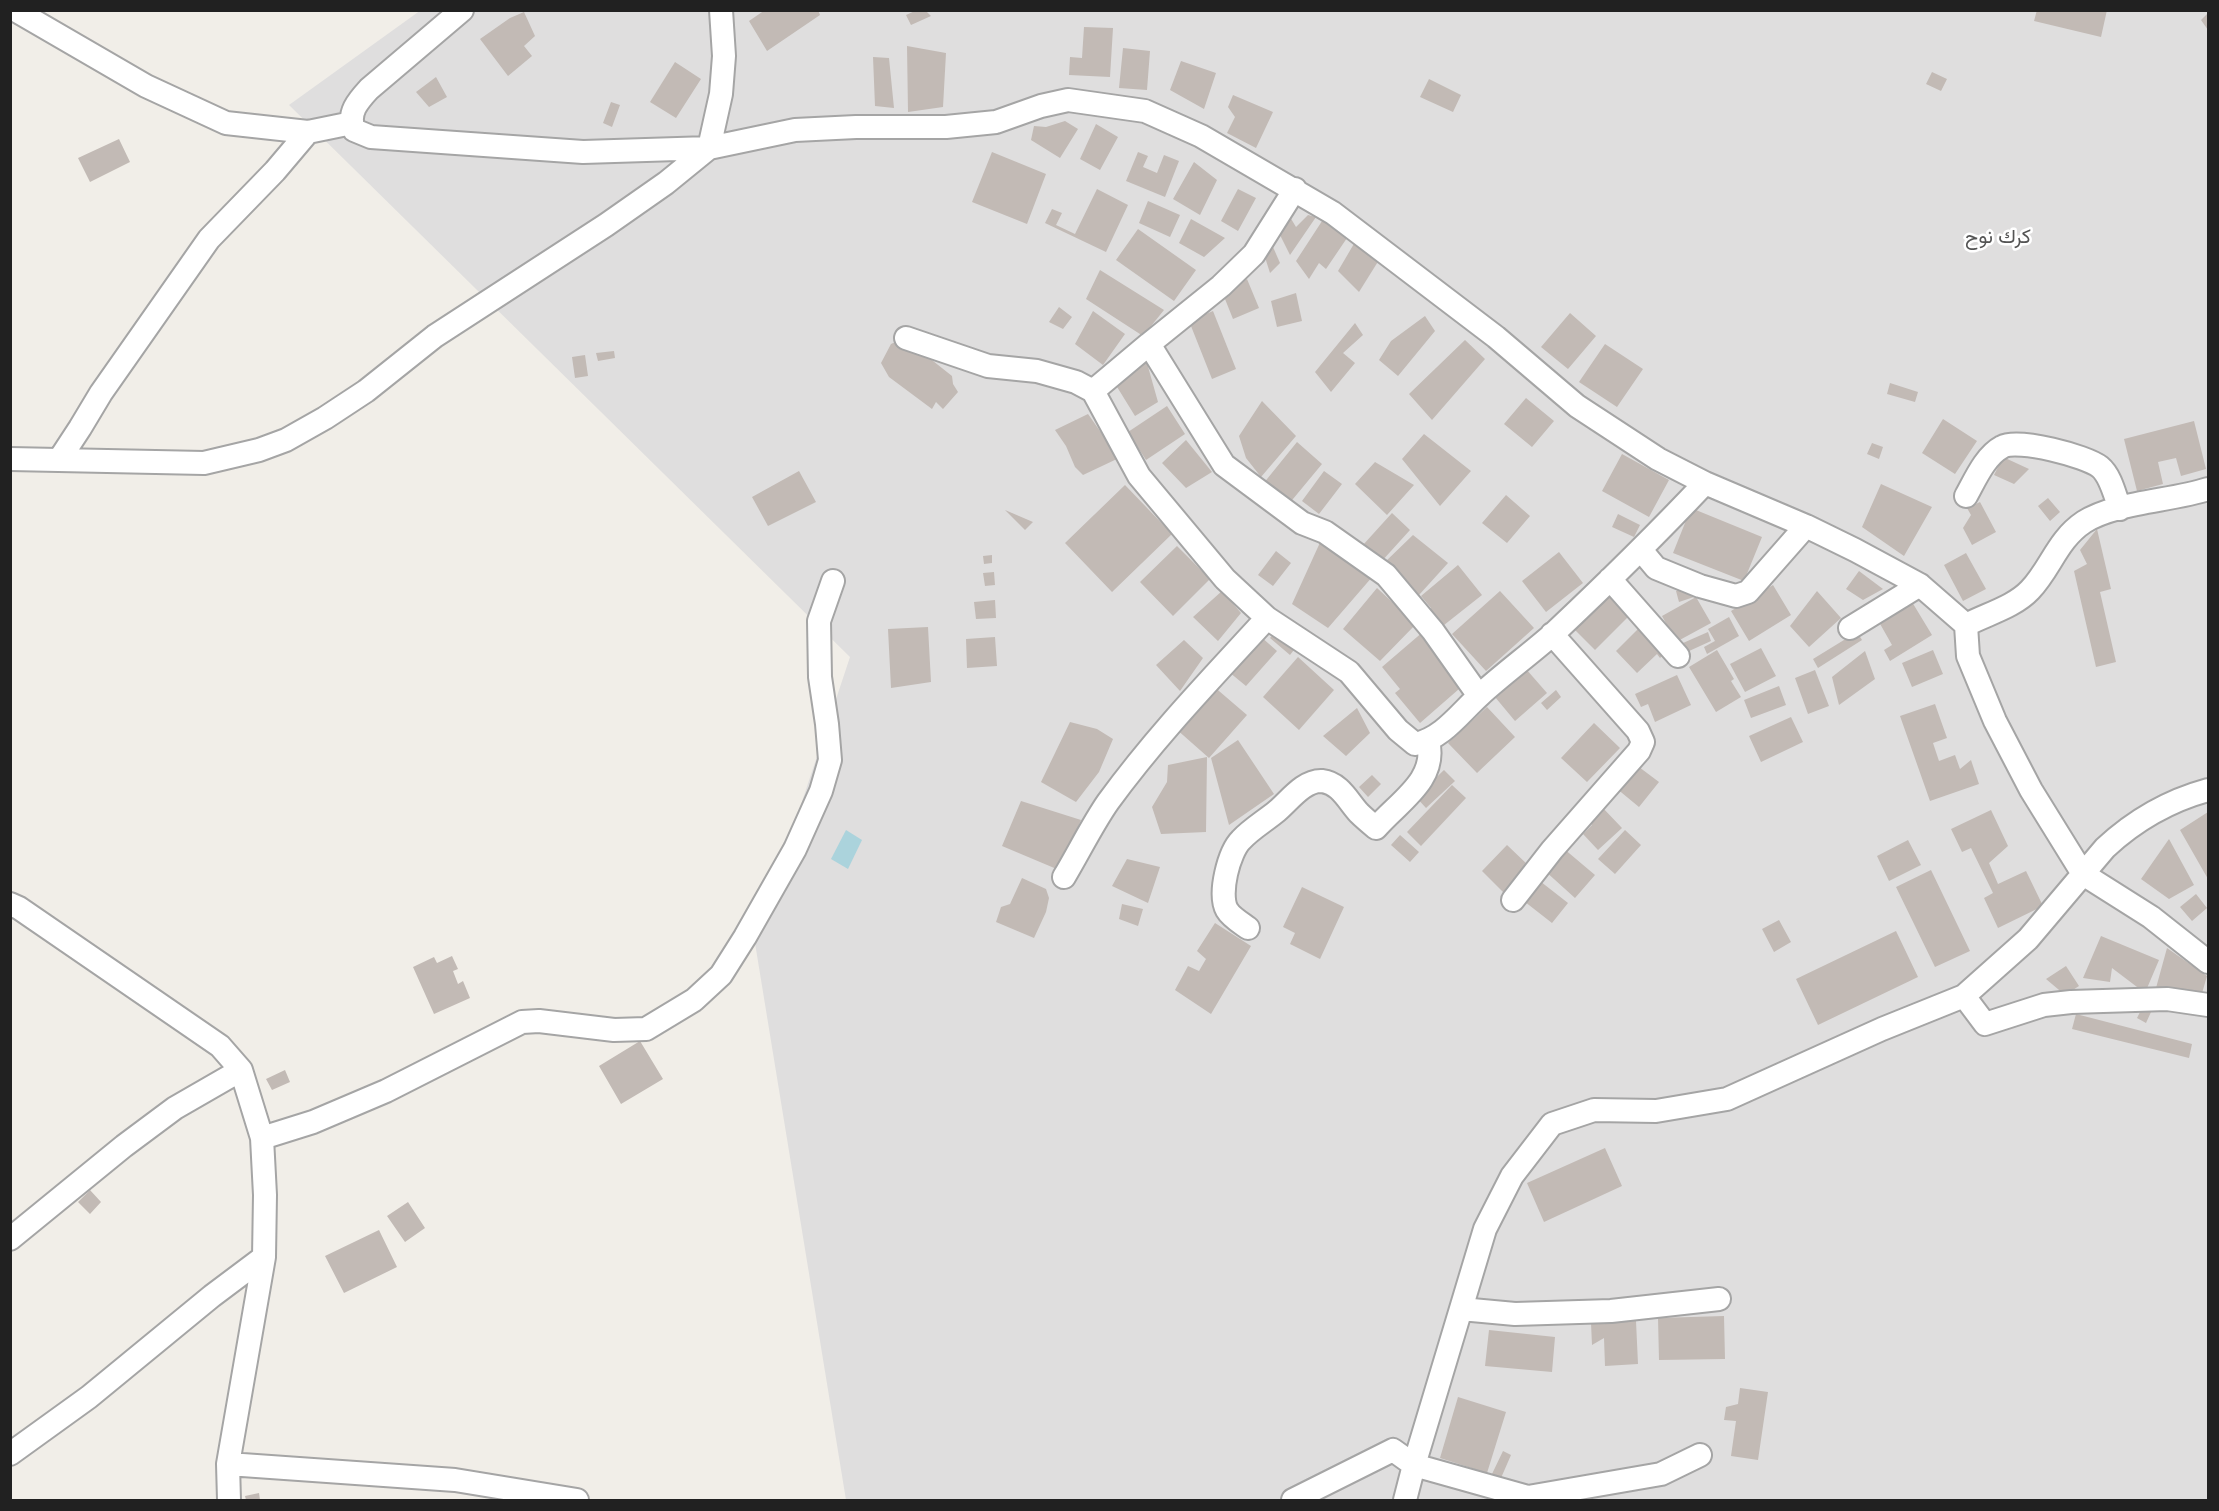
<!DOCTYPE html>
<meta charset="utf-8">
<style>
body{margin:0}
#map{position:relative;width:2219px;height:1511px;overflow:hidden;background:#f1eee8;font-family:"Nunito Sans",sans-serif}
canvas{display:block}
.frame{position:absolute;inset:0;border:12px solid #212121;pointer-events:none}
</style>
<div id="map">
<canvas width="2219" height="1511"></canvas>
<div class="frame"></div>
</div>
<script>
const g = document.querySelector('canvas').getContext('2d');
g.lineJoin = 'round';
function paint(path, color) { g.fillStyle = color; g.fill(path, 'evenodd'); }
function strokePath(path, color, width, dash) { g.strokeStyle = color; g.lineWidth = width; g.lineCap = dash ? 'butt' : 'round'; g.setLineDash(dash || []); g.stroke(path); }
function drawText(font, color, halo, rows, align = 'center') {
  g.font = font + ' "Nunito Sans",Vazirmatn,sans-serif'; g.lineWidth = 5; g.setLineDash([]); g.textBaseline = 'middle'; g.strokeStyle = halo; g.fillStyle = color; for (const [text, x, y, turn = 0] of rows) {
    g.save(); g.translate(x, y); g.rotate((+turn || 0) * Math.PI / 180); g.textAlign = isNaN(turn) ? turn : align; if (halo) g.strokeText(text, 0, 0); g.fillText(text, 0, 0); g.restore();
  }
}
const residential = new Path2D(`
 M 421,10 L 2208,11 L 2208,1500 L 846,1500 L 755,943 L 850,657 L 289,105 Z`);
const water = new Path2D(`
 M 846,830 L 862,840 L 848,869 L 831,859 Z`);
const building = new Path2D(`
 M 765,10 L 818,10 L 820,15 L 767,51 L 749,21 Z
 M 917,10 L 925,10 L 931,16 L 911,25 L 906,15 Z
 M 2037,10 L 2107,10 L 2101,37 L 2034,21 Z
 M 524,12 L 535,36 L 524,46 L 532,56 L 508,76 L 480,39 L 510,18 Z
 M 2208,13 L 2208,30 L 2201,20 Z
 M 1084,27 L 1113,28 L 1110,77 L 1069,75 L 1070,57 L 1082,58 Z
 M 907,46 L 946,53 L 943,107 L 908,112 Z
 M 1123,48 L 1150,51 L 1147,90 L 1119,88 Z
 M 873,57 L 889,58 L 894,108 L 875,106 Z
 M 1181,61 L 1216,73 L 1204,109 L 1170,90 Z
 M 675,62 L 701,79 L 676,118 L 650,102 Z
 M 1932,72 L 1947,79 L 1941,91 L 1926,84 Z
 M 436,77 L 447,97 L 429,107 L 416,92 Z
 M 1429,79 L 1461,95 L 1453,112 L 1420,97 Z
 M 1233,95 L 1273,112 L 1256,148 L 1227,133 L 1235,117 L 1228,107 Z
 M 611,102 L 620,105 L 612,127 L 603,123 Z
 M 1065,121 L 1078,129 L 1060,158 L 1031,140 L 1034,126 L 1046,127 Z
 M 1096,124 L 1118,137 L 1100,170 L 1080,159 Z
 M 119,139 L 130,162 L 90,182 L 78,158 Z
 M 992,152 L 1046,174 L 1027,224 L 972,202 Z
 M 1138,152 L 1148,156 L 1143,167 L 1157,173 L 1164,155 L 1179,161 L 1165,197 L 1126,181 Z
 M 1194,162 L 1217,180 L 1200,215 L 1173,199 Z
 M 1097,189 L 1128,205 L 1106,252 L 1045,223 L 1052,209 L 1062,213 L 1056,225 L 1075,234 Z
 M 1238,189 L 1256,198 L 1238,231 L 1221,221 Z
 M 1148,201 L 1180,215 L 1170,237 L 1139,223 Z
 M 1308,215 L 1316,217 L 1290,255 L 1278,231 L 1290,217 L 1296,227 Z
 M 1324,218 L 1347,238 L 1326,269 L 1319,263 L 1309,279 L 1296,261 Z
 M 1191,219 L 1225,238 L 1204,257 L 1179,243 Z
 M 1138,229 L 1196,270 L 1174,301 L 1116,260 Z
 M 1355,242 L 1379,260 L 1359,292 L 1338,271 Z
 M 1273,247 L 1280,263 L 1270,273 L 1263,251 Z
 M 1100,270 L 1164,310 L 1143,336 L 1086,299 Z
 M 1247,279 L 1259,308 L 1233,319 L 1223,294 Z
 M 1296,293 L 1302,321 L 1277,327 L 1271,301 Z
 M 1059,307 L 1072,317 L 1063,329 L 1049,322 Z
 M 1093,311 L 1125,334 L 1103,365 L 1075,344 Z
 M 1213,311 L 1236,369 L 1212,379 L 1189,321 Z
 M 1570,313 L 1596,336 L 1568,369 L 1541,347 Z
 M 1425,316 L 1435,331 L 1398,376 L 1379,360 L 1391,341 Z
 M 1355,323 L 1363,335 L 1343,353 L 1355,363 L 1331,392 L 1315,372 Z
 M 904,338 L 952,376 L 953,384 L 958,392 L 943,409 L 936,402 L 932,409 L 889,377 L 881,363 L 891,344 Z
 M 1465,340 L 1485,359 L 1432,420 L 1409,394 Z
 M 1605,344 L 1643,369 L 1617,407 L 1579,382 Z
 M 614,351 L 615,358 L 598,361 L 596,353 Z
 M 585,355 L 588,376 L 575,378 L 572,357 Z
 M 1145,356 L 1158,402 L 1135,416 L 1114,382 Z
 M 1890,383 L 1918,392 L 1915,402 L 1887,394 Z
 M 1526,398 L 1554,421 L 1532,447 L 1504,424 Z
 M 1262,401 L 1296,436 L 1261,477 L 1246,458 L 1239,436 Z
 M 1167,406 L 1185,434 L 1146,460 L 1128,432 Z
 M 1088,414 L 1119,458 L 1083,475 L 1075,467 L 1066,446 L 1055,430 Z
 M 1943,419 L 1977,441 L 1955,474 L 1922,453 Z
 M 2194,421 L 2206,469 L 2181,476 L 2176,458 L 2158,462 L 2163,484 L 2137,491 L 2124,439 Z
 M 1424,434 L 1471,471 L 1440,506 L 1402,459 Z
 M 1186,440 L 1212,472 L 1186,488 L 1162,463 Z
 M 1297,442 L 1322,464 L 1288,505 L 1263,484 Z
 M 1872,443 L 1883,447 L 1879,459 L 1867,454 Z
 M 1622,454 L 1669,480 L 1649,517 L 1602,491 Z
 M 2003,457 L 2029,469 L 2014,484 L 1994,475 Z
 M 1375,462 L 1414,485 L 1387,515 L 1355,484 Z
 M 799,471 L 816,502 L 768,526 L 752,497 Z
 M 1324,471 L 1342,484 L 1319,514 L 1302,501 Z
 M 1881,484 L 1932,507 L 1904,556 L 1862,527 Z
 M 1125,485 L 1172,534 L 1112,592 L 1065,543 Z
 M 1506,495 L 1530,516 L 1507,543 L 1482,523 Z
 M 2048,498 L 2060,512 L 2050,521 L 2038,506 Z
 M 1980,502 L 1996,532 L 1972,545 L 1963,528 L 1971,515 L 1967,508 Z
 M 1691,508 L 1762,537 L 1744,581 L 1673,553 Z
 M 1005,510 L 1033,522 L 1025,530 Z
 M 1392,513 L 1410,530 L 1381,562 L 1363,545 Z
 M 1618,514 L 1640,525 L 1634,537 L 1612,527 Z
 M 2097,529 L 2111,589 L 2100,592 L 2116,662 L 2096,667 L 2074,571 L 2087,564 L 2080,550 Z
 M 1413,535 L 1448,563 L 1419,595 L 1384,563 Z
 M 1323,536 L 1373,576 L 1328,628 L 1292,604 Z
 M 1177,546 L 1210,579 L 1173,616 L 1140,582 Z
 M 1276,551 L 1291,563 L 1273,586 L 1258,575 Z
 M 1559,552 L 1583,583 L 1546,612 L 1522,581 Z
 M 1966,553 L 1986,589 L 1963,601 L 1944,565 Z
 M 992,555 L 992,563 L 984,564 L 983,556 Z
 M 1458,565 L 1482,595 L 1439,629 L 1425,612 L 1431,608 L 1421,596 Z
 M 1859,571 L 1883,589 L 1863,600 L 1846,589 Z
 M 994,572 L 995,585 L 985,586 L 983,573 Z
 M 1773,585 L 1791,615 L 1749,641 L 1731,611 Z
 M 1690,586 L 1694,597 L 1679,602 L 1676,591 Z
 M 1377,588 L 1416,624 L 1380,661 L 1343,629 Z
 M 1610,589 L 1633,612 L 1595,650 L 1572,627 Z
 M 1222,591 L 1241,613 L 1218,641 L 1193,617 Z
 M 1500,591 L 1534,628 L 1486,671 L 1452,634 Z
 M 1817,591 L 1841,618 L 1809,647 L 1790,626 Z
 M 1696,597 L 1711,623 L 1676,642 L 1662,616 Z
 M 995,600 L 996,618 L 976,619 L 974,602 Z
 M 1912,602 L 1932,635 L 1890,661 L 1884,650 L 1892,645 L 1879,622 Z
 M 1729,617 L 1739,636 L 1707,654 L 1704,647 L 1715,641 L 1708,629 Z
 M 1644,623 L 1669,649 L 1660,658 L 1657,654 L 1637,673 L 1616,651 Z
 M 928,627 L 931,682 L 891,688 L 888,629 Z
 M 1277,630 L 1297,646 L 1290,655 L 1270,638 Z
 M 1424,631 L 1467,682 L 1420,723 L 1395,693 L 1400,689 L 1382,667 Z
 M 1708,632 L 1711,641 L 1687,652 L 1683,643 Z
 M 1857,632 L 1862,640 L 1818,668 L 1813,659 Z
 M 1260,636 L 1277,651 L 1246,686 L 1229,672 Z
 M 995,637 L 997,666 L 967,668 L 966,639 Z
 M 1184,640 L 1203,658 L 1180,691 L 1156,665 Z
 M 1761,648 L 1776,676 L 1745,692 L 1730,664 Z
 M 1717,650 L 1734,679 L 1731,681 L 1741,697 L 1716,712 L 1689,667 Z
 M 1933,650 L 1943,674 L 1912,687 L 1902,663 Z
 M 1865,651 L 1875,679 L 1839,705 L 1832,677 Z
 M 1298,657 L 1334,690 L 1299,730 L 1263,697 Z
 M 1526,669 L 1547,693 L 1515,721 L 1495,697 Z
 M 1815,670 L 1829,706 L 1808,714 L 1795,678 Z
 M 1677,675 L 1691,705 L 1655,722 L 1648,704 L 1641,707 L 1635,694 Z
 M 1212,685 L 1247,715 L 1209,758 L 1175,728 Z
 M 1779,686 L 1786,705 L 1751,718 L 1744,700 Z
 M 1556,690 L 1561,697 L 1547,710 L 1541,703 Z
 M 1935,704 L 1947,738 L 1933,743 L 1939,761 L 1955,755 L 1960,769 L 1971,760 L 1979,784 L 1930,801 L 1900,716 Z
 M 1487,707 L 1515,737 L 1477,773 L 1448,743 Z
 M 1357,708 L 1370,733 L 1346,756 L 1323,736 Z
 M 1791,717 L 1803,742 L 1761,762 L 1749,736 Z
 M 1070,722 L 1097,729 L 1113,739 L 1099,772 L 1076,802 L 1041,782 Z
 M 1594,723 L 1620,748 L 1587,782 L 1561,758 Z
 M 1238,740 L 1274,794 L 1229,825 L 1211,758 Z
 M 1207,757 L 1206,832 L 1161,834 L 1152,807 L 1167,782 L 1168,765 Z
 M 1635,764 L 1659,782 L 1639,807 L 1616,788 Z
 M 1444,770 L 1455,781 L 1426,808 L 1416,797 Z
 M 1372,775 L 1381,784 L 1368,797 L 1359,787 Z
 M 1452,785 L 1466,798 L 1421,846 L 1407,832 Z
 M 1021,801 L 1081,820 L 1059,870 L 1002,846 Z
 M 1601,806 L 1622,828 L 1598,850 L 1583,834 L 1592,825 L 1587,819 Z
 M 1991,810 L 2008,846 L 1989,863 L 1998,884 L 2026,871 L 2043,906 L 1998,928 L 1984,898 L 1993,893 L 1971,848 L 1962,852 L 1951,829 Z
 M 2208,812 L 2208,879 L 2180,830 Z
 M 1625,830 L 1641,845 L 1615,874 L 1598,859 Z
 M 1400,835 L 1419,852 L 1410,862 L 1391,845 Z
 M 2169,839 L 2194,885 L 2169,899 L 2141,879 Z
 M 1908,840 L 1921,865 L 1889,881 L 1877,856 Z
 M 1507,845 L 1529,866 L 1504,893 L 1482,871 Z
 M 1563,848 L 1595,875 L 1575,898 L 1544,870 Z
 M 1127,859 L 1160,867 L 1148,903 L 1112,886 Z
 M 1931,870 L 1970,951 L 1935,967 L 1896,887 Z
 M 1022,878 L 1046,889 L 1049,898 L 1046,912 L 1034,938 L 996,922 L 1001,907 L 1010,904 Z
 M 1536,878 L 1568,903 L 1552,923 L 1520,898 Z
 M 1302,887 L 1344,907 L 1320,959 L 1290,944 L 1295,933 L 1283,927 Z
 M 2196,894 L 2207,908 L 2192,921 L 2180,907 Z
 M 1122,904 L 1143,909 L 1138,926 L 1119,919 Z
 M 1779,920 L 1791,942 L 1774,952 L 1762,929 Z
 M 1215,923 L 1251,946 L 1211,1014 L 1175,990 L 1188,966 L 1199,971 L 1206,959 L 1197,951 Z
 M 1896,931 L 1918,977 L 1818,1025 L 1796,979 Z
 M 2101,936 L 2159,960 L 2145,993 L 2112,968 L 2110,982 L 2083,978 Z
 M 2167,948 L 2207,976 L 2200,1000 L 2156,988 Z
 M 452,956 L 458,969 L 453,971 L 458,984 L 463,981 L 470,998 L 434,1014 L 413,967 L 434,957 L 437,963 Z
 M 2066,966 L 2079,986 L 2065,995 L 2046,979 Z
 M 2140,1012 L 2151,1012 L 2146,1023 L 2137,1018 Z
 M 2076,1014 L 2192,1044 L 2189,1058 L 2072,1029 Z
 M 640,1041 L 663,1079 L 621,1104 L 599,1066 Z
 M 285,1070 L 290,1082 L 272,1090 L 266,1079 Z
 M 1605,1148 L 1622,1186 L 1544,1222 L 1527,1183 Z
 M 90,1190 L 101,1202 L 90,1214 L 78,1202 Z
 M 408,1202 L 425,1228 L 405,1242 L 387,1216 Z
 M 379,1230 L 397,1267 L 344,1293 L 325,1256 Z
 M 1724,1316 L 1725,1359 L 1659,1360 L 1658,1318 Z
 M 1636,1321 L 1638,1364 L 1605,1366 L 1604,1338 L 1592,1345 L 1591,1323 Z
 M 1489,1330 L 1555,1337 L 1552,1372 L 1485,1366 Z
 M 1740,1388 L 1768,1392 L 1758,1460 L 1731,1456 L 1736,1421 L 1724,1420 L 1726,1407 L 1738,1404 Z
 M 1458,1397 L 1506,1412 L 1487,1473 L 1440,1458 Z
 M 1503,1451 L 1511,1455 L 1501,1478 L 1492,1474 Z
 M 259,1493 L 260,1500 L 246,1500 L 245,1496 Z`);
const minor = new Path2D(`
 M 15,10 L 146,86 L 226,123 L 308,132 L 352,123
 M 462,10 L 369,89 C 358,101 347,113 354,130 L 371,137 L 583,152 L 709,148 L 795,130 L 856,127 L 946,127 L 996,122 L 1041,106 L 1068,100 L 1145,111 L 1201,136 L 1333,213 L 1496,337 L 1577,406 L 1658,459 L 1705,483 L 1806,526 L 1855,550 L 1920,585 L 1966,625 L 1968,656 L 1995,721 L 2031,790 L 2083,874 L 2151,917 L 2208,962
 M 906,338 L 988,366 L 1037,371 L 1076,382 L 1093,391 L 1139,476 L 1225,579 L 1267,618 L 1349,672 L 1398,730 L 1415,744 C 1442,739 1460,713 1480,695 C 1503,674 1529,655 1553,634 C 1605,585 1656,535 1705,483
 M 1149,344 L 1221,286 L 1254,254 L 1295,189
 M 1093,391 L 1149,344 L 1224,465 L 1302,523 L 1325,532 L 1386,575 L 1433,631 L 1479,696
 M 10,459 L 204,463 L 259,450 L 286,440 L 325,418 L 366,391 L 435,336 L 606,225 L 666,183 L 709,148 L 721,94 L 724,56 L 721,10
 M 59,460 L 80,428 L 101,393 L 209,239 L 275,171 L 308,132
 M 1966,496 C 1975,480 1985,456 2002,447 C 2018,438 2086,456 2100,467 C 2111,476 2115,496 2120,509
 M 1641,550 L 1656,568 L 1700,586 L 1736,596 L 1748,592 L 1806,526
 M 1610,579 L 1678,656
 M 1966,625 C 1987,614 2014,607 2030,590 C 2051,568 2057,540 2084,522 C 2115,502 2172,501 2208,489
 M 1850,628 L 1920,585
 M 1064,877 C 1079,852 1092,825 1108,802 C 1156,736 1212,678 1267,618
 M 1513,900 L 1552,850 L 1639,751 L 1643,742 L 1638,731 L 1552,634
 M 10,904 L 19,908 L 220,1046 L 241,1070 L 262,1138 L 265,1195 L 264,1257 L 228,1464 L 229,1500
 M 1248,928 C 1241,923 1231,917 1227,910 C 1218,894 1229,852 1241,840 C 1251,829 1265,821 1277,811 C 1289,801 1304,780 1322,781 C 1340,783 1348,801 1359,813 C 1364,818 1370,823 1376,828 C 1398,802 1438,780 1428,741
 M 1964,996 L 1985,1024 L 2044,1005 L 2071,1002 L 2167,999 L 2208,1005
 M 262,1138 L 313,1122 L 386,1091 L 522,1022 L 539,1021 L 614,1030 L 646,1029 L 694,1000 L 721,975 L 745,937 L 795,849 L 821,791 L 830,760 L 827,724 L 820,677 L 819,621 L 833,581
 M 10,1239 L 124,1146 L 175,1108 L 241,1070
 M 1461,1309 L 1515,1314 L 1611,1311 L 1719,1299
 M 10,1454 L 89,1397 L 212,1296 L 264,1257
 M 228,1464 L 455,1480 L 577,1500
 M 1293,1500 L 1393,1450 L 1414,1465 L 1528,1497 L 1661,1474 L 1700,1455
 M 1405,1500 L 1414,1465 L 1485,1229 L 1512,1176 L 1552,1124 L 1594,1110 L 1656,1111 L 1727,1099 L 1882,1029 L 1964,996 L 2028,939 L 2105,848 C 2135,820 2168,801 2208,790`);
const quarterNames = [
 ["كرك نوح",1998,238]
];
paint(residential, '#dfdede');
paint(water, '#abd3dc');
paint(building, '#c2bab5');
strokePath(minor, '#a5a5a5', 26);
strokePath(minor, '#fff', 22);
drawText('20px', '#545454', '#fff', quarterNames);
</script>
